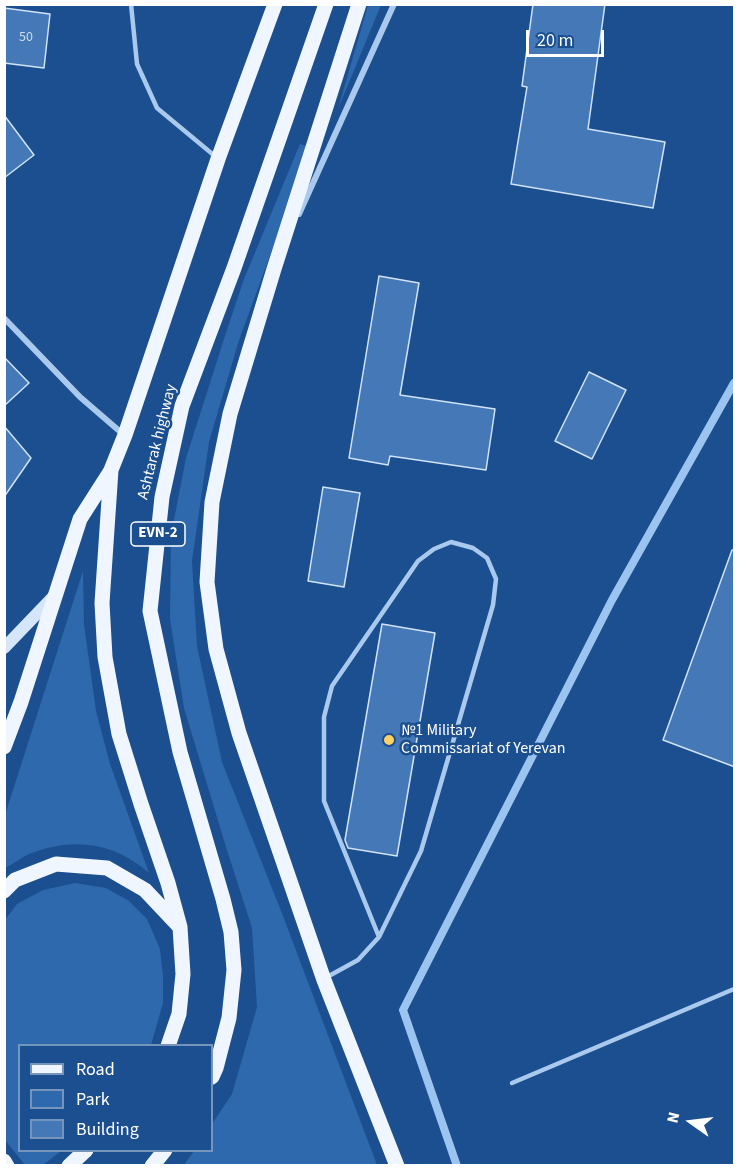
<!DOCTYPE html>
<meta charset="utf-8">
<style>
body{margin:0}
#map{position:relative;width:739px;height:1170px;overflow:hidden;background:#1b4f8f;font-family:"Source Sans 3",sans-serif}
canvas{display:block}
.frame{position:absolute;inset:0;border:6px solid #fff;pointer-events:none}
.legend{position:absolute;left:18px;top:1044px;width:195px;height:108px;box-sizing:border-box;background:#1b4f8f;border:2px solid #7695bc;margin:0;padding:8px 10px;list-style:none;font-size:18px;color:#fff}
.legend li{display:flex;align-items:center;gap:12px;height:30px}
.legend b{width:30px;border:2px solid #7695bc}
.north{position:absolute;left:661px;top:1092px;width:60px;height:60px;-webkit-text-stroke:4px #1b4f8f;paint-order:stroke;rotate:284deg;font-size:16px;font-weight:700;line-height:24px;text-align:center;color:#fff}
.north::after{content:'';display:block;margin:auto;width:21px;height:27px;background:#fff;clip-path:polygon(50% 0,100% 100%,50% 72%,0 100%)}
.scale{position:absolute;left:526px;top:30px;width:78px;height:27px;box-sizing:border-box;border:3px solid #fff;border-top:0;padding-left:8px;font-size:18px;line-height:21px;white-space:nowrap;color:#fff;-webkit-text-stroke:4px #1b4f8f;paint-order:stroke}
</style>
<div id="map">
<canvas width="739" height="1170"></canvas>
<div class="frame"></div>
<ul class="legend">
<li><b style="height:8px;background:#f0f6ff"></b>Road</li>
<li><b style="height:16px;background:#2e69ad"></b>Park</li>
<li><b style="height:16px;background:#4478b7"></b>Building</li>
</ul>
<div class="north">N</div>
<div class="scale">20 m</div>
</div>
<script>
const g = document.querySelector('canvas').getContext('2d');
g.lineJoin = 'round';
function paint(path, color) { g.fillStyle = color; g.fill(path, 'evenodd'); }
function strokePath(path, color, width, dash) { g.strokeStyle = color; g.lineWidth = width; g.lineCap = dash ? 'butt' : 'round'; g.setLineDash(dash || []); g.stroke(path); }
function drawText(font, color, halo, rows, align = 'center') {
  g.font = font + ' "Source Sans 3",sans-serif'; g.lineWidth = 5; g.setLineDash([]); g.textBaseline = 'middle'; g.strokeStyle = halo; g.fillStyle = color; for (const [text, x, y, turn = 0] of rows) {
    g.save(); g.translate(x, y); g.rotate((+turn || 0) * Math.PI / 180); g.textAlign = isNaN(turn) ? turn : align; if (halo) g.strokeText(text, 0, 0); g.fillText(text, 0, 0); g.restore();
  }
}
const green = new Path2D(`
 M 368,5 L 381,5 L 338,109 Z
 M 300,144 L 310,147 L 239,340 L 209,442 L 192,561 L 197,646 L 222,762 L 283,916 L 377,1165 L 183,1166 L 194,1151 L 212,1150 L 212,1124 L 232,1094 L 257,1007 L 252,928 L 226,847 L 184,708 L 170,619 L 171,535 L 186,458 L 224,339 L 244,279 Z
 M 83,571 L 84,624 L 96,711 L 110,764 L 149,873 C 113,842 74,837 29,854 C 21,858 13,864 5,868 L 5,815 Z
 M 75,883 L 106,888 L 129,901 L 147,919 L 160,949 L 163,976 L 163,1003 L 151,1045 L 20,1046 L 20,1150 L 61,1151 L 43,1165 L 25,1165 L 5,1140 L 5,920 L 17,904 L 43,890 Z`);
const stream = new Path2D(`
 M 457,1166 L 403,1010 L 612,600 L 734,383`);
const building = new Path2D(`
 M 533,4 L 605,4 L 588,129 L 665,142 L 653,208 L 511,184 L 527,87 L 522,86 Z
 M 4,8 L 50,14 L 44,68 L 4,63 Z
 M 4,115 L 34,155 L 4,178 Z
 M 379,276 L 419,283 L 400,395 L 495,409 L 486,470 L 390,456 L 388,465 L 349,458 Z
 M 4,357 L 29,383 L 4,406 Z
 M 589,372 L 626,390 L 592,459 L 555,441 Z
 M 4,426 L 31,458 L 4,497 Z
 M 323,487 L 360,493 L 344,587 L 308,581 Z
 M 732,550 L 735,550 L 735,767 L 663,740 Z
 M 382,624 L 435,633 L 397,856 L 348,848 L 345,840 Z`);
const lane = new Path2D(`
 M 131,4 L 137,64 L 157,108 L 216,157
 M 327,977 L 358,960 L 379,937 L 421,851 L 493,605 L 496,579 L 487,558 L 473,548 L 451,542 L 434,549 L 418,561 L 332,686 L 324,717 L 324,801 L 379,937
 M 512,1083 L 734,989`);
const street = new Path2D(`
 M 299,214 L 394,4
 M 4,318 L 80,397 L 124,435`);
const secondary = new Path2D(`
 M 4,648 L 53,597`);
const primary = new Path2D(`
 M 359,4 L 274,269 L 230,414 L 212,502 L 207,582 L 216,649 L 239,733 L 324,980 L 397,1166
 M 4,747 L 21,702 L 80,519 L 110,472
 M 4,891 L 15,880 L 56,864 L 107,868 L 145,890 L 178,925
 M 168,1046 L 179,1014 L 183,974 L 180,927 L 168,883 L 141,804 L 119,734 L 105,657 L 102,603 L 111,470 L 125,435 L 218,159 L 275,4
 M 212,1077 L 216,1068 L 229,1018 L 234,970 L 231,932 L 223,899 L 180,752 L 150,611 L 162,497 L 182,406 L 234,268 L 326,4
 M 4,1161 L 7,1166
 M 69,1166 L 86,1150
 M 152,1166 L 165,1150`);
const markers = [
 [389,740,6,"#ffd166"]
];
const numberNames = [
 ["50",26,38]
];
const shields = [
 [158,534,54]
];
const shieldNames = [
 ["EVN-2",158,534]
];
const streetNames = [
 ["Ashtarak highway",158,442,-76]
];
const poiNames = [
 ["№1 Military",401,731],
 ["Commissariat of Yerevan",401,749]
];
paint(green, '#2e69ad');
strokePath(stream, '#9cc4f0', 8);
paint(building, '#4478b7');
strokePath(building, '#cfe3fa', 1.5);
strokePath(lane, '#a9c9ee', 4.5);
strokePath(street, '#a9c9ee', 6);
strokePath(secondary, '#d6e6fa', 12);
strokePath(primary, '#f0f6ff', 15);
for (const [x, y, r, color] of markers) { const dot = new Path2D(); dot.arc(x, y, r, 0, 2 * Math.PI); g.fillStyle = color; g.fill(dot); strokePath(dot, '#1b4f8f', 2); }
drawText('14px', '#d0dded', null, numberNames);
for (const [x, y, w] of shields) { const box = new Path2D(); box.roundRect(x - w / 2, y - 12, w, 24, 4.5); g.fillStyle = '#1b4f8f'; g.fill(box); strokePath(box, '#fff', 1.5); }
drawText('bold 15px', '#fff', null, shieldNames);
drawText('16px', '#fff', '#1b4f8f', streetNames);
drawText('16px', '#fff', '#1b4f8f', poiNames, 'left');
</script>
